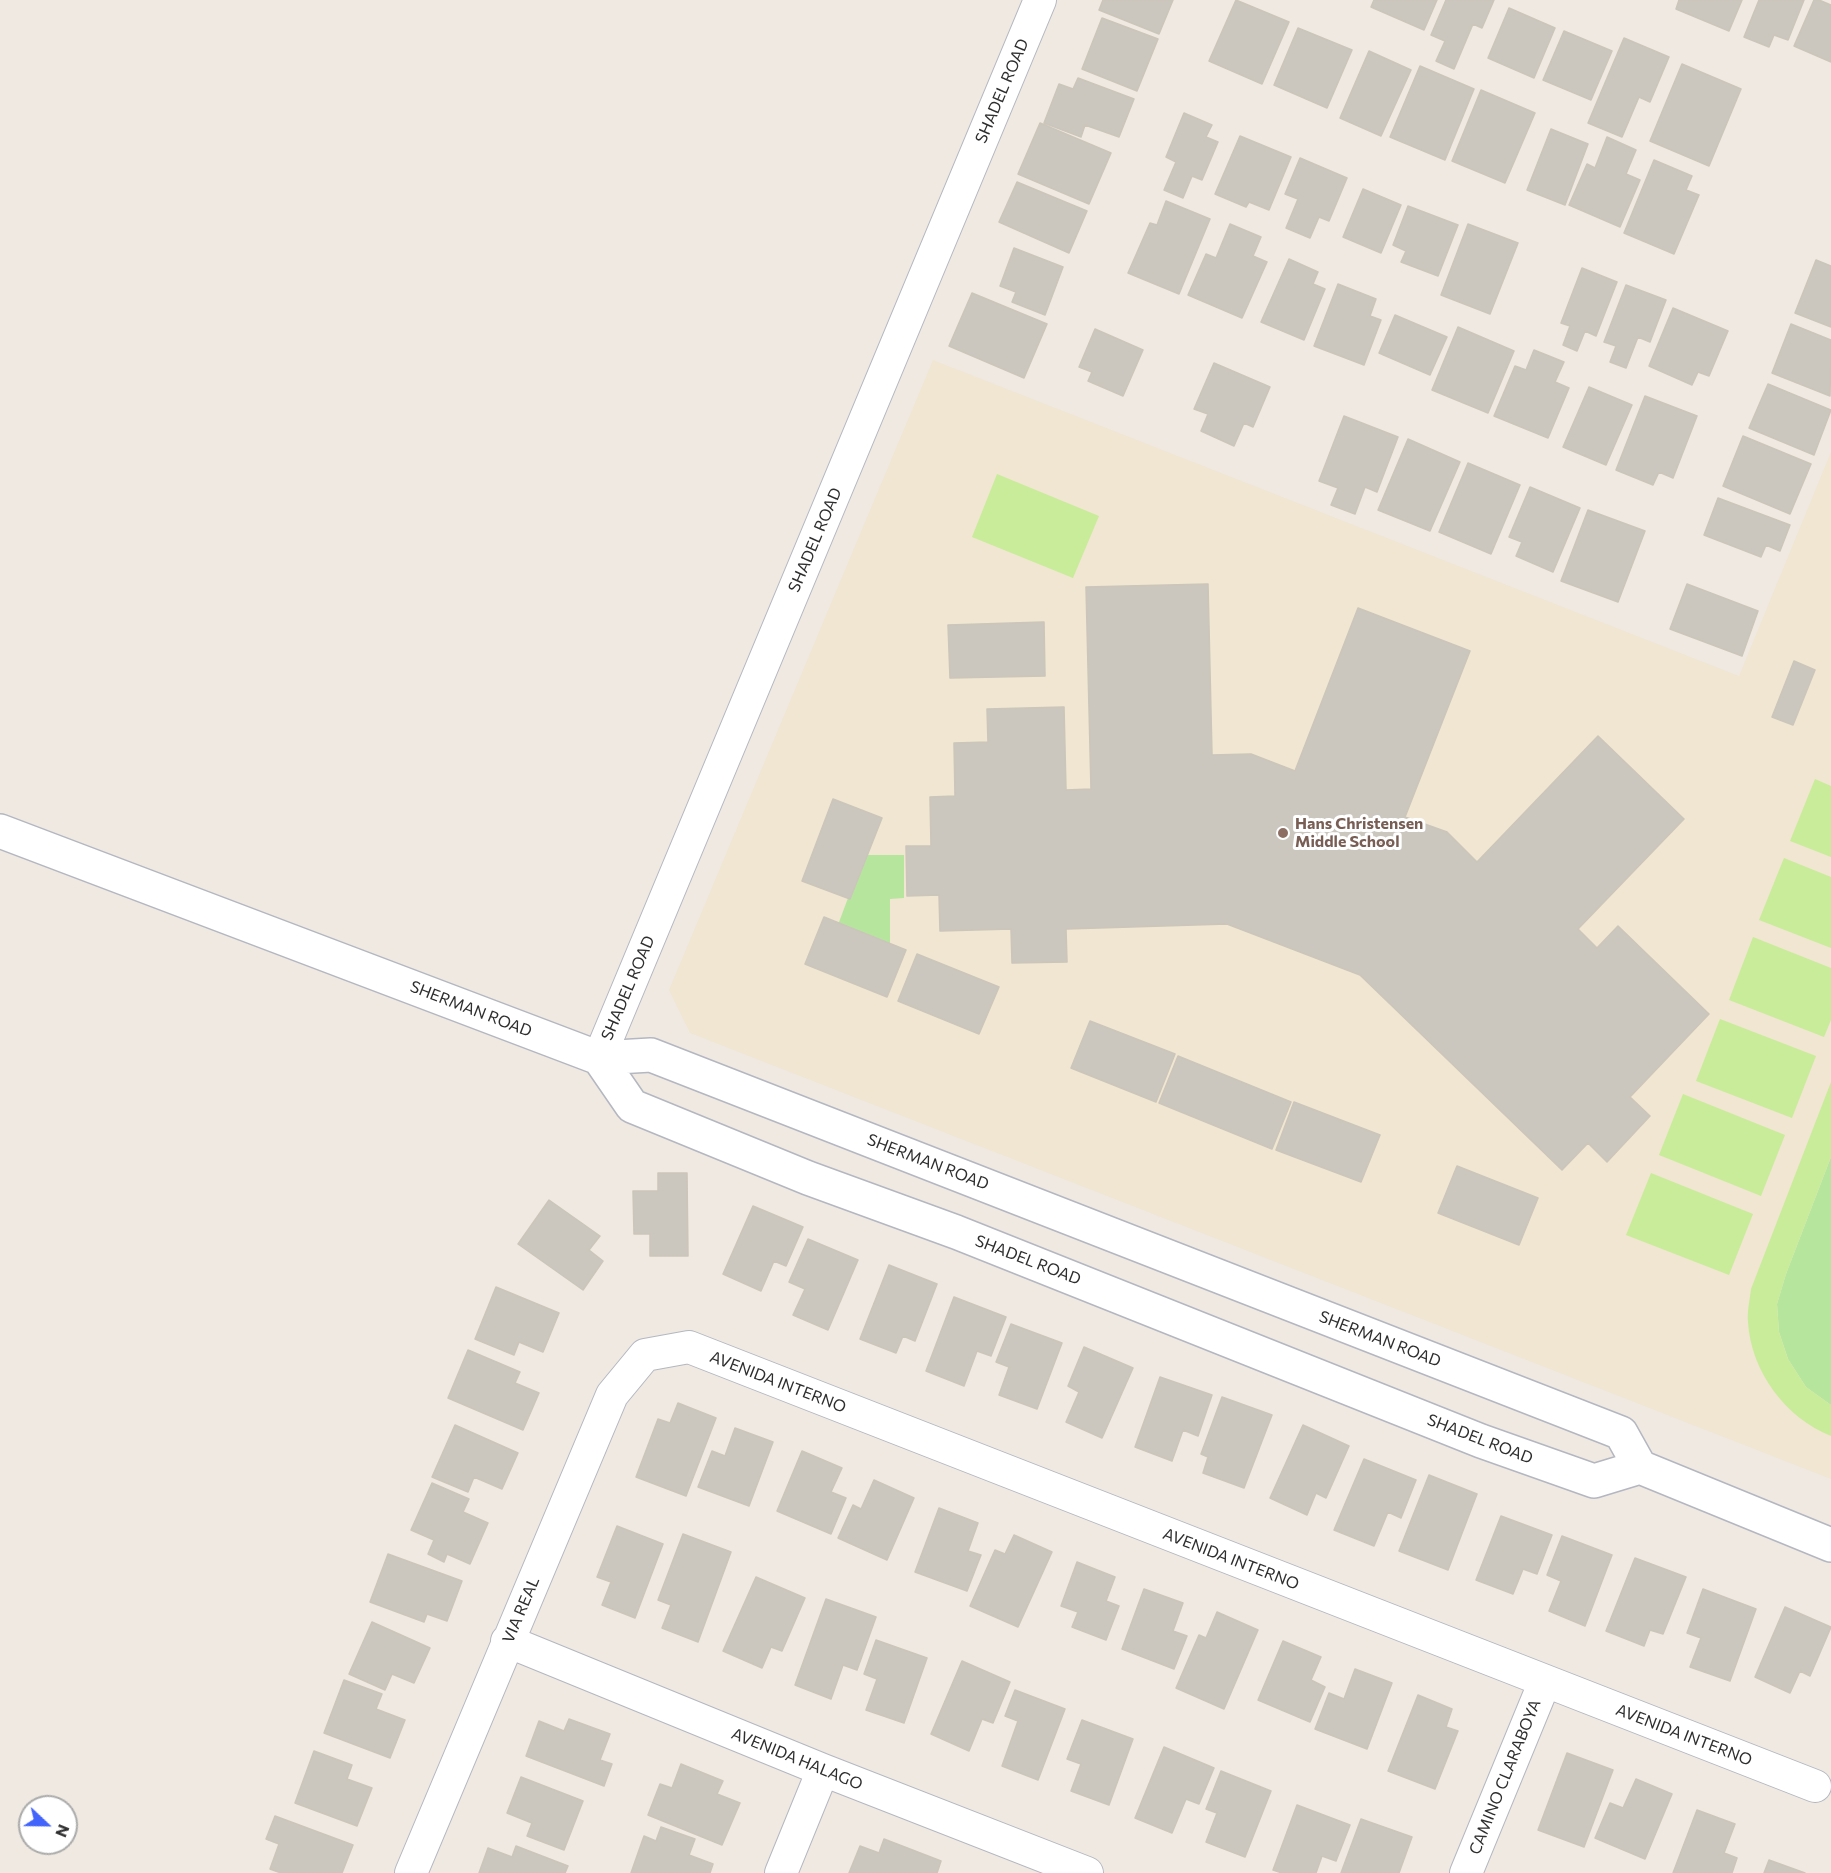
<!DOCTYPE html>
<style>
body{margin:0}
#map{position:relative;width:1831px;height:1873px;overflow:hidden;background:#efe9e1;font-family:Commissioner,sans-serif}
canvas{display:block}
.north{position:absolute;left:18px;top:1795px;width:60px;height:60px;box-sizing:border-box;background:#fff;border:2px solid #ababab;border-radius:50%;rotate:112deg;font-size:16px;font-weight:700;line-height:24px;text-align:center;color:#2e2e2e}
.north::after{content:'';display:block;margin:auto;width:21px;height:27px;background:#4264fb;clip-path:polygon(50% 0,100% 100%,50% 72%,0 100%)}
</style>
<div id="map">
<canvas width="1831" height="1873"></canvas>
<div class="north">N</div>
</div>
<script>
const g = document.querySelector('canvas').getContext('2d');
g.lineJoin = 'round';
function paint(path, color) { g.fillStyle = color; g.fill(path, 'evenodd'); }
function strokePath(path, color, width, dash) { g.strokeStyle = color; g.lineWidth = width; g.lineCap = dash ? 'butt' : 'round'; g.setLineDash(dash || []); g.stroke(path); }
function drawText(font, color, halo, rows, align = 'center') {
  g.font = font + ' Commissioner,sans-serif'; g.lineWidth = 6; g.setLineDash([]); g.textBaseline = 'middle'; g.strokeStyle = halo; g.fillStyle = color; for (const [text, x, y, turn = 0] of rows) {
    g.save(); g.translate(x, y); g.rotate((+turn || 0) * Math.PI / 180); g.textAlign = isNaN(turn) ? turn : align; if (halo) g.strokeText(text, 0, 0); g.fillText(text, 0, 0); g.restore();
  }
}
const education = new Path2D(`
 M 933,360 L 1739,676 L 1831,452 L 1831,1479 L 690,1033 L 669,990 Z`);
const green = new Path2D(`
 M 864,855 L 904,855 L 904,898 L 890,899 L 890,954 L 835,933 Z
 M 1831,1157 L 1831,1405 L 1806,1387 L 1788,1359 L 1779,1332 L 1777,1304 L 1786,1274 Z`);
const pitch = new Path2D(`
 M 997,474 L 1099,516 L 1073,578 L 972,537 Z
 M 1815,779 L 1831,786 L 1831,857 L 1790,841 Z
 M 1784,858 L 1831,877 L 1831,948 L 1759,920 Z
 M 1753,937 L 1831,968 L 1831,1020 L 1824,1037 L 1729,1000 Z
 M 1720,1019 L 1816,1056 L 1792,1118 L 1696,1081 Z
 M 1831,1082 L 1831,1157 L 1786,1274 L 1777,1304 L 1779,1332 L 1788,1359 L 1806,1387 L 1831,1405 L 1831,1436 C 1786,1418 1751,1372 1748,1322 C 1747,1311 1750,1299 1751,1289 Z
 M 1683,1094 L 1785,1135 L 1761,1196 L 1659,1155 Z
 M 1651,1173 L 1753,1214 L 1729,1275 L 1626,1235 Z`);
const building = new Path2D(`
 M 1103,0 L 1173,0 L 1159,34 L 1099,10 Z
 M 1236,0 L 1289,22 L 1262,84 L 1209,61 Z
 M 1374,0 L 1437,0 L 1424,30 L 1371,7 Z
 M 1446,0 L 1494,0 L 1482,28 L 1473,24 L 1454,69 L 1436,61 L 1445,41 L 1431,35 Z
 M 1679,0 L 1742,0 L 1729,31 L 1676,9 Z
 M 1759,0 L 1804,0 L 1788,40 L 1774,35 L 1769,47 L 1744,37 Z
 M 1814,0 L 1819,0 L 1831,5 L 1831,62 L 1794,46 Z
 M 1509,8 L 1555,28 L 1534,78 L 1488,58 Z
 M 1102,18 L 1158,39 L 1137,91 L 1082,69 Z
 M 1298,28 L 1352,50 L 1327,108 L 1274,85 Z
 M 1564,31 L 1612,51 L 1591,100 L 1543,80 Z
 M 1624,38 L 1669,57 L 1650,102 L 1639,97 L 1622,137 L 1588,123 Z
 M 1369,51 L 1411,70 L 1381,136 L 1340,118 Z
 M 1682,64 L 1741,89 L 1709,166 L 1650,141 Z
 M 1420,66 L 1474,89 L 1445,160 L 1390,137 Z
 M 1078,78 L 1134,99 L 1119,137 L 1085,125 L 1081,137 L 1044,123 L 1059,84 L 1073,89 Z
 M 1481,90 L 1535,113 L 1505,183 L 1452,161 Z
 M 1184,113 L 1212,125 L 1206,137 L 1218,142 L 1202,180 L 1192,176 L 1183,198 L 1164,190 L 1176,162 L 1166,157 Z
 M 1040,123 L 1111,153 L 1089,204 L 1018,174 Z
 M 1551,129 L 1588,144 L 1565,205 L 1527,190 Z
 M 1240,136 L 1291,157 L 1269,210 L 1249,202 L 1246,207 L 1215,194 Z
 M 1607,137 L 1636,150 L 1626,174 L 1640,180 L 1620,227 L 1569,205 L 1587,164 L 1595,168 Z
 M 1300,158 L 1347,178 L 1329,221 L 1319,217 L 1310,238 L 1286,228 L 1298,199 L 1285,194 Z
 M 1654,160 L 1692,176 L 1686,190 L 1699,195 L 1674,254 L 1624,233 Z
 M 1017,182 L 1087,211 L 1069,253 L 999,222 Z
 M 1363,189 L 1401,205 L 1381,253 L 1343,237 Z
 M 1166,201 L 1210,219 L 1179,294 L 1128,273 L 1150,223 L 1157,225 Z
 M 1408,206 L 1458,225 L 1438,276 L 1401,262 L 1406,251 L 1393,245 Z
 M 1230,224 L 1261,237 L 1253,256 L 1267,262 L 1242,318 L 1188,295 L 1206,254 L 1216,258 Z
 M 1468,224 L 1518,243 L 1490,314 L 1441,295 Z
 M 1014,248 L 1063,267 L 1045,315 L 1012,302 L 1016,292 L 1000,286 Z
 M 1289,259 L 1318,272 L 1313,284 L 1325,289 L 1304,340 L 1261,322 Z
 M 1816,260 L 1831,266 L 1831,327 L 1795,313 Z
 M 1582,268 L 1617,282 L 1596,336 L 1585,331 L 1577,351 L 1563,345 L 1570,326 L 1561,323 Z
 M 1338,284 L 1376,299 L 1370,316 L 1381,320 L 1364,365 L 1314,346 Z
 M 1626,285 L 1666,300 L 1650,342 L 1638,337 L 1626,368 L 1610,362 L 1616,346 L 1604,342 Z
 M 972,293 L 1047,324 L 1024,378 L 949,346 Z
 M 1673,308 L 1728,331 L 1709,376 L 1698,372 L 1692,385 L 1649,366 Z
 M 1395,315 L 1447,337 L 1430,375 L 1379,353 Z
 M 1791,324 L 1831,340 L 1830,396 L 1772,373 Z
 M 1458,327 L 1514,351 L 1488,413 L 1432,390 Z
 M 1095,329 L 1143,350 L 1123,396 L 1088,381 L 1092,372 L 1079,367 Z
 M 1534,350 L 1564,362 L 1555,382 L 1569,388 L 1548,438 L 1494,416 L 1515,366 L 1526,370 Z
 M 1214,363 L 1270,387 L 1253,427 L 1244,423 L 1234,446 L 1201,431 L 1208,414 L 1194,409 Z
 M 1768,384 L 1831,410 L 1814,455 L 1749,428 Z
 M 1589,387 L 1632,405 L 1606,465 L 1563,447 Z
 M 1645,396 L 1697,416 L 1673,478 L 1659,472 L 1653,485 L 1616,470 Z
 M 1344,416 L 1398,437 L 1377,492 L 1365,487 L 1355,514 L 1331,505 L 1338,488 L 1319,481 Z
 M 1743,436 L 1811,464 L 1790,514 L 1723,486 Z
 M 1408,439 L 1460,462 L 1430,531 L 1378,510 Z
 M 1468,463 L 1520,485 L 1491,554 L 1439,532 Z
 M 1530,487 L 1580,508 L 1553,572 L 1516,556 L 1522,542 L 1509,537 Z
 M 1718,498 L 1790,525 L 1780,551 L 1766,545 L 1761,557 L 1704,535 Z
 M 1588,510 L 1645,531 L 1618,602 L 1561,581 Z
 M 1208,584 L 1212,755 L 1251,754 L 1295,771 L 1358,608 L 1470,651 L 1405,817 L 1447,832 L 1477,862 L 1598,736 L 1684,819 L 1578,929 L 1597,948 L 1618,926 L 1709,1014 L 1630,1097 L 1650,1116 L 1607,1162 L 1588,1143 L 1562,1170 L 1360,975 L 1227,924 L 1066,929 L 1067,962 L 1012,963 L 1011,929 L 940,931 L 939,895 L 907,896 L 906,846 L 931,846 L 930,797 L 955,796 L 954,743 L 988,742 L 987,709 L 1064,707 L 1066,790 L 1091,789 L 1086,587 Z
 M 1687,584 L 1758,611 L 1742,656 L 1670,629 Z
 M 1044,622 L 1045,676 L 950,678 L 948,625 Z
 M 1794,661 L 1815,670 L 1793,725 L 1772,717 Z
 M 833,799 L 882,818 L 850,899 L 802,881 Z
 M 824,917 L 906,950 L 887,997 L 805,964 Z
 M 917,954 L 999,987 L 979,1034 L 898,1001 Z
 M 1090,1021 L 1175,1054 L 1156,1102 L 1071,1068 Z
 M 1178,1056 L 1291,1102 L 1272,1149 L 1159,1103 Z
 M 1294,1102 L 1380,1135 L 1361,1182 L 1276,1150 Z
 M 1457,1166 L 1538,1198 L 1519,1245 L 1438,1213 Z
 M 658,1173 L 687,1173 L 688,1256 L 650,1256 L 650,1234 L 634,1234 L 633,1191 L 658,1191 Z
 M 549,1200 L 600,1236 L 589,1250 L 603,1261 L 583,1290 L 518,1244 Z
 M 753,1206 L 803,1227 L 786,1266 L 774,1261 L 761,1291 L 723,1274 Z
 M 808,1239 L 858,1260 L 828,1330 L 793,1315 L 805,1289 L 789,1282 Z
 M 889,1265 L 937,1284 L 915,1341 L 903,1336 L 896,1353 L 860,1339 Z
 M 496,1287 L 559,1313 L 543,1352 L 519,1342 L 514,1355 L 475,1339 Z
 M 954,1297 L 1006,1317 L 991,1356 L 977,1351 L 964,1386 L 926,1371 Z
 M 1011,1324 L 1062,1343 L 1037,1409 L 999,1395 L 1009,1367 L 996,1362 Z
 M 1084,1347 L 1133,1368 L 1102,1438 L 1066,1422 L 1079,1392 L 1068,1386 Z
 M 468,1350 L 520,1372 L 515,1383 L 539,1393 L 523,1430 L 448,1398 Z
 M 1160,1377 L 1212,1395 L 1198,1436 L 1183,1430 L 1172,1461 L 1135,1447 Z
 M 1222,1397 L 1272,1415 L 1244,1488 L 1203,1473 L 1208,1457 L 1201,1454 Z
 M 678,1403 L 716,1418 L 686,1496 L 636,1477 L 658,1419 L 670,1423 Z
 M 455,1425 L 518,1453 L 502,1489 L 474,1477 L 468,1492 L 432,1477 Z
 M 1303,1425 L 1349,1446 L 1326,1498 L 1316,1493 L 1307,1515 L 1270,1498 Z
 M 735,1428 L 773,1442 L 749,1506 L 698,1487 L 712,1451 L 725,1456 Z
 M 802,1451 L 842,1468 L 831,1492 L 846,1498 L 831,1534 L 777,1511 Z
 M 1364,1459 L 1416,1480 L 1401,1518 L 1388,1512 L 1374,1546 L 1334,1530 Z
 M 1429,1475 L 1477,1494 L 1448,1570 L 1399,1551 Z
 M 874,1480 L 914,1498 L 887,1560 L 838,1538 L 853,1505 L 861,1509 Z
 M 432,1483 L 469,1499 L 463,1512 L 488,1523 L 470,1564 L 447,1554 L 444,1562 L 428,1554 L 434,1540 L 411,1530 Z
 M 939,1508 L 978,1523 L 968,1551 L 981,1555 L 967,1591 L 915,1572 Z
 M 1501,1516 L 1552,1535 L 1537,1574 L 1523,1569 L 1513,1594 L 1476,1580 Z
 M 617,1526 L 663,1544 L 635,1618 L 602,1605 L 611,1582 L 597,1577 Z
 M 683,1534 L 731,1552 L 698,1642 L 662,1628 L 671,1605 L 658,1600 Z
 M 1014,1535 L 1052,1552 L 1018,1627 L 970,1606 L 995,1550 L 1005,1554 Z
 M 1562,1536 L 1612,1555 L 1585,1626 L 1549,1611 L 1561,1581 L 1547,1575 Z
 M 388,1554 L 462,1581 L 447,1621 L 427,1614 L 424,1622 L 370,1602 Z
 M 1635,1558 L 1686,1577 L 1663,1634 L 1650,1630 L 1644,1646 L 1606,1631 Z
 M 1077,1562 L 1115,1577 L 1106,1601 L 1119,1606 L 1106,1640 L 1072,1627 L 1078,1612 L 1061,1606 Z
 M 756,1577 L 805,1598 L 782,1651 L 771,1647 L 762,1668 L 723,1651 Z
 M 1144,1589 L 1183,1603 L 1173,1631 L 1187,1636 L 1174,1669 L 1122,1649 Z
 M 1703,1589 L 1756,1609 L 1730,1681 L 1690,1667 L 1701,1638 L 1687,1633 Z
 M 826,1599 L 876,1617 L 857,1670 L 843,1665 L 831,1699 L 795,1685 Z
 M 1785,1607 L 1831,1627 L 1810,1676 L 1800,1671 L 1790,1693 L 1755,1677 Z
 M 1217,1612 L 1258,1630 L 1224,1709 L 1176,1688 L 1199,1635 L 1206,1638 Z
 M 372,1622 L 430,1648 L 414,1683 L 392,1674 L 385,1690 L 349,1674 Z
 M 876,1640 L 927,1658 L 904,1723 L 866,1710 L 877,1679 L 864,1674 Z
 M 1283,1641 L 1321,1657 L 1311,1680 L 1325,1687 L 1310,1722 L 1258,1700 Z
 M 962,1661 L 1010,1682 L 993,1723 L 982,1719 L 969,1751 L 931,1734 Z
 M 1355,1669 L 1392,1683 L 1367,1749 L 1315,1729 L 1329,1693 L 1344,1699 Z
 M 344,1680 L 382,1694 L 376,1709 L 405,1720 L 390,1758 L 324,1733 Z
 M 1015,1690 L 1065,1709 L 1038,1780 L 1002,1766 L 1018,1721 L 1005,1716 Z
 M 1418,1695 L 1452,1709 L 1446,1727 L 1458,1731 L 1435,1789 L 1388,1771 Z
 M 569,1719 L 610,1734 L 600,1760 L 612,1764 L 604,1786 L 526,1756 L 539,1721 L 564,1731 Z
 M 1082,1720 L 1133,1739 L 1109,1805 L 1071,1791 L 1081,1764 L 1067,1759 Z
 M 1164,1747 L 1214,1768 L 1199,1804 L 1186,1799 L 1172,1833 L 1135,1818 Z
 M 314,1751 L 352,1765 L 347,1779 L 372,1788 L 357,1826 L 295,1803 Z
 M 1567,1753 L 1613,1770 L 1584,1847 L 1538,1830 Z
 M 681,1764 L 723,1781 L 717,1794 L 740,1803 L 722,1845 L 648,1815 L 660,1784 L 672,1788 Z
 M 1221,1771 L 1271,1791 L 1245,1857 L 1206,1842 L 1217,1813 L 1206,1809 Z
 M 521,1777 L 583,1801 L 564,1850 L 527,1836 L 532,1823 L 507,1813 Z
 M 1636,1779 L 1672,1794 L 1645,1859 L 1595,1838 L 1610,1803 L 1623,1808 Z
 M 1297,1805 L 1350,1825 L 1336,1861 L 1322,1856 L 1316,1873 L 1282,1873 L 1273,1870 Z
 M 1697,1810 L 1735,1824 L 1724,1853 L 1737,1858 L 1732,1873 L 1673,1873 Z
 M 275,1816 L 353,1845 L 342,1873 L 281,1873 L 270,1869 L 279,1844 L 266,1839 Z
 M 1361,1819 L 1412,1837 L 1399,1873 L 1341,1873 Z
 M 661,1827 L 695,1839 L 689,1855 L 713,1864 L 710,1873 L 631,1873 L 644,1836 L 656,1841 Z
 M 884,1839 L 941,1861 L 937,1873 L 849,1873 L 860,1846 L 879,1853 Z
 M 516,1846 L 568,1866 L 565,1873 L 479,1873 L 488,1848 L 512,1857 Z
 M 1769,1860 L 1805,1873 L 1764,1873 Z`);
const minor = new Path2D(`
 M 599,1058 L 1040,0
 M 507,1641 L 823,1770 L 1087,1873
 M 411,1873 L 612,1395 L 645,1355 L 689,1347 L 1815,1786
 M 781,1873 L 823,1770
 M 1466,1873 L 1545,1681`);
const tertiary = new Path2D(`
 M 0,831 L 599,1058 L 651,1055 L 1621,1433 L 1640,1467 L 1831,1545
 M 599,1058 L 632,1106 L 808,1178 L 956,1232 L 1481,1441 L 1594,1481 L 1640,1467`);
const markers = [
 [1283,833,6,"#8d6e63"]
];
const streetNames = [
 ["SHADEL ROAD",1002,91,-67],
 ["SHADEL ROAD",815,540,-67],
 ["SHADEL ROAD",628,988,-67],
 ["SHERMAN ROAD",471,1009,21],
 ["SHERMAN ROAD",928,1162,21],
 ["SHADEL ROAD",1028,1260,21],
 ["SHERMAN ROAD",1380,1339,21],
 ["AVENIDA INTERNO",778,1382,21],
 ["SHADEL ROAD",1480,1439,21],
 ["AVENIDA INTERNO",1231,1559,21],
 ["VIA REAL",521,1610,-67],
 ["AVENIDA INTERNO",1684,1735,21],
 ["AVENIDA HALAGO",797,1759,22],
 ["CAMINO CLARABOYA",1505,1777,-68]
];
const educationNames = [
 ["Hans Christensen",1295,824],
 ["Middle School",1295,842]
];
paint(education, '#f0e6d1');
paint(green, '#b6e59e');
paint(pitch, '#c9ec9a');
paint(building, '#cbc7bf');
strokePath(building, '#cbc5ba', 1.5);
strokePath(minor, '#b4b7c1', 34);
strokePath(tertiary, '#b4b7c1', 36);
strokePath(minor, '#fff', 32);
strokePath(tertiary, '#fff', 33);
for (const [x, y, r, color] of markers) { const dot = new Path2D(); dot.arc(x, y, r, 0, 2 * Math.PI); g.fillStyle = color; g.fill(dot); strokePath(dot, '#fff', 2); }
drawText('16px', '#2e2e2e', '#fff', streetNames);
drawText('bold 16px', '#785e54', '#fff', educationNames, 'left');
</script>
